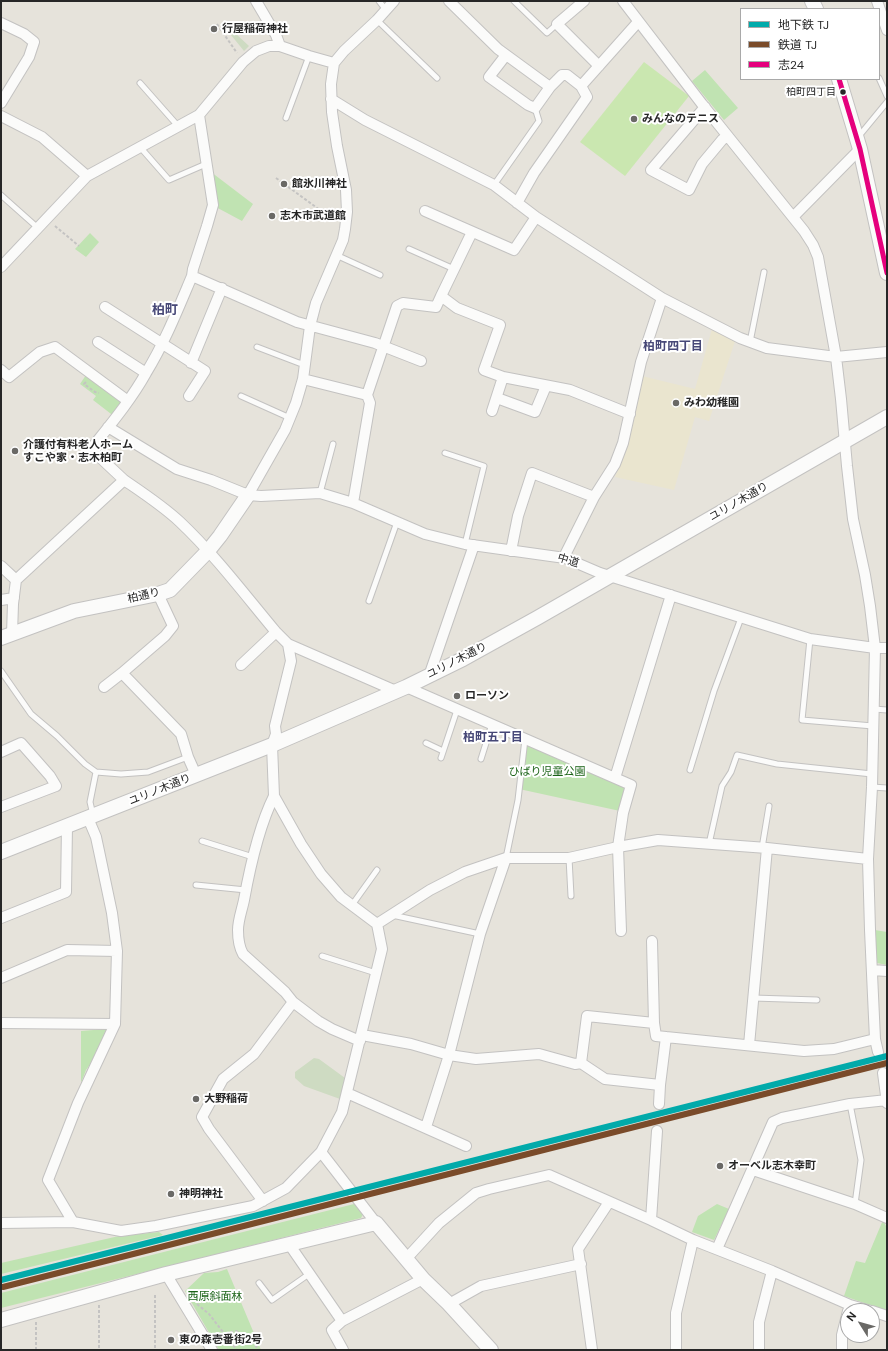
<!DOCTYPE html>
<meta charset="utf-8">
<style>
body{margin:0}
#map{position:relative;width:888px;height:1351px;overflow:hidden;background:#e6e3db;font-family:"DM Sans","Noto Sans JP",sans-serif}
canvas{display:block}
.frame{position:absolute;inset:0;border:2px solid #272727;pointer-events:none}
.legend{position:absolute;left:740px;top:8px;width:140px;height:72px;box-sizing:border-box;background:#fff;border:1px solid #a9a9a9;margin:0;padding:5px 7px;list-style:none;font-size:12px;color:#272727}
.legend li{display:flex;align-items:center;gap:8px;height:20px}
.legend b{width:20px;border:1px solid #a9a9a9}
.north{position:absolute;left:840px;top:1303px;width:40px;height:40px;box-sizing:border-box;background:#fff;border:1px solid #a9a9a9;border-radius:50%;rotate:307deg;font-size:11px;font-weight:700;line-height:16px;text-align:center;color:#272727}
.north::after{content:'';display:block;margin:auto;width:14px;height:18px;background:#6a6966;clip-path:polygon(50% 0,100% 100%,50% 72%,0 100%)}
</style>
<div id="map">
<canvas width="888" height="1351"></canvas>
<div class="frame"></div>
<ul class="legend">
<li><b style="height:5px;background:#01aaaa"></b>地下鉄 TJ</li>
<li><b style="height:5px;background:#7a4b2a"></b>鉄道 TJ</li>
<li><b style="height:5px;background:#e5007d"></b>志24</li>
</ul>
<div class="north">N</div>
</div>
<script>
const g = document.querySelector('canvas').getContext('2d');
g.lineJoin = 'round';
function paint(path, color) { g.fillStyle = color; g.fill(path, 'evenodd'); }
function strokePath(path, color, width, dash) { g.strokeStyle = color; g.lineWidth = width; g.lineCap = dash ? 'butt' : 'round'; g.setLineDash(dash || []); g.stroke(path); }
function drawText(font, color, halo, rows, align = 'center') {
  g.font = font + ' "DM Sans","Noto Sans JP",sans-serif'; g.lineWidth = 4; g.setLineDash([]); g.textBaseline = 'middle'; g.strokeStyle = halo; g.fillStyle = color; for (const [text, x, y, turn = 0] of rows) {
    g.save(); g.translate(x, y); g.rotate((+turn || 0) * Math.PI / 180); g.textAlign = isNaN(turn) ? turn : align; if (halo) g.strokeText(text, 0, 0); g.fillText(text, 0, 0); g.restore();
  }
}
const education = new Path2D(`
 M 712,329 L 735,341 L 709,421 L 695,417 L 674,490 L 615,477 L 626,448 L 642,376 L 695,389 Z`);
const green = new Path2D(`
 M 705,70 L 738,108 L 724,120 L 692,81 Z
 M 211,172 L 253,204 L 242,221 L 214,206 Z
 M 90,233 L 99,242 L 86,257 L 75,249 Z
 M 88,372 L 128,401 L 115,417 L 93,400 L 96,396 L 80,384 Z
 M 525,738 L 615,778 L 625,788 L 620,811 L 519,789 Z
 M 875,930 L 887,932 L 887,965 L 877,963 Z
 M 106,1029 L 108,1032 L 101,1049 L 86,1070 L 81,1083 L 81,1031 Z
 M 354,1204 L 363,1214 L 361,1218 L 1,1308 L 1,1293 Z
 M 717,1204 L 729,1209 L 714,1240 L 692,1232 L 698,1216 Z
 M 883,1220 L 887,1228 L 887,1311 L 844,1296 L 856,1261 L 865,1263 Z
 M 159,1232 L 163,1235 L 1,1274 L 1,1263 L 119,1236 Z
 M 227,1269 L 261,1350 L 219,1350 L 185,1291 L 204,1273 L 218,1272 Z`);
const cemetery = new Path2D(`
 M 234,32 L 249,46 L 244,51 L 231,35 Z
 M 314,1058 L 319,1059 L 345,1078 L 340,1099 L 304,1086 L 295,1078 L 295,1072 Z`);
const pitch = new Path2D(`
 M 644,62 L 689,96 L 625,176 L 580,142 Z`);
const path = new Path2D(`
 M 217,24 L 237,53
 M 276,178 L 335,221
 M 55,226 L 79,246
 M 86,382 L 84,384 L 95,392 L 99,393
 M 155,1295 L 155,1350
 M 197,1304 L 209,1314 L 237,1350
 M 99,1305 L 99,1350
 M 36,1322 L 36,1350
 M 216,1336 L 236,1331 L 248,1337 L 259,1350`);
const lane = new Path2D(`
 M 379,1 L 386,10
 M 514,1 L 547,33 L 557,24
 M 377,20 L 437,78
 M 879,78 L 887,96
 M 140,83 L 178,126
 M 286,118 L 309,56
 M 859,136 L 887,102
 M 140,147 L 169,180 L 206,164
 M 494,185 L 539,121 L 535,108
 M 1,195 L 38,228
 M 409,249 L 454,269
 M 336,255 L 380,275
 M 750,342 L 764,272
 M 257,347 L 299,363 L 305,364
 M 241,396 L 290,418
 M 445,453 L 484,466 L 465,544
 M 320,493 L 333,444
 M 369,601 L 397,522
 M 810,639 L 802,720 L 873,726
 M 1,671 L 31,714 L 57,736 L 85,764 L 96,772 L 121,774 L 148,772 L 188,757
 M 874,709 L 887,710
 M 426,743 L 443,751
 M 441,758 L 457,710
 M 481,759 L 492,724
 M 690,770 L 714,691 L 741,618
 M 872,787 L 887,788
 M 93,815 L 90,802 L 96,772
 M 202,841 L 253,857
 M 709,844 L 722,786 L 731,772 L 737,755 L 777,764 L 872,774
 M 762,848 L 769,806
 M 506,858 L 518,800 L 525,739
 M 569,858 L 571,896
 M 196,885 L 246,890
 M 352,905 L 377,870
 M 392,915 L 480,934
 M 322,956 L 376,973
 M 753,998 L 817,1000
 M 850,1104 L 861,1160 L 855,1204
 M 259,1283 L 272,1300 L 309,1274`);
const street = new Path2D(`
 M 256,1 L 276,35 L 280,46 L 309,56 L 334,63
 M 449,1 L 498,49 L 550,87
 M 584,1 L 557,24 L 599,66
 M 623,1 L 702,104 L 804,231 L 813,245 L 818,257 L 836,357 L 841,399 L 847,466 L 853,519 L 865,575 L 870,606 L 875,648 L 872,787 L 868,859 L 870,930 L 875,1039 L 878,1052
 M 877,1 L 887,30
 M 1,23 L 24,34 L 34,42 L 29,57 L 1,103
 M 506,55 L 489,77 L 528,105 L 535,108 L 550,87 L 562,75 L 567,75 L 581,86 L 638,22
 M 331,99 L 365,120 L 494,185 L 536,217 L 662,298 L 740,338 L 767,348 L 836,357 L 887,352
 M 705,107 L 651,170 L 689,190 L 702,164 L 722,140 L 727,136
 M 1,116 L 42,137 L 87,176
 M 517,203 L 534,173 L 587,97 L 581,86
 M 425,211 L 514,250 L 536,217
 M 793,217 L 860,149
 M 472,232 L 441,296 L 457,308 L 500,325 L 484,370 L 503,377 L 492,411
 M 1,267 L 87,176 L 199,115 L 243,62 L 256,51 L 269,46 L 280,46
 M 192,276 L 297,322 L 375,343 L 421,361
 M 105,307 L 205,371 L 189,396
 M 98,342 L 146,373
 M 191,363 L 222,288
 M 1,370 L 9,377 L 40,352 L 55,347 L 128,401
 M 503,377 L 570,390 L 630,414
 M 303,379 L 367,395 L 397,306 L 403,303 L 436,307 L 441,296
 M 497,398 L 535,412 L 546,386
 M 108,427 L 177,469 L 211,480 L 248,495 L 261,496 L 320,493 L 353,503 L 425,534 L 465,544 L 565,558 L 600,573 L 810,639 L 875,648 L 887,648
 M 248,495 L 285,430 L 296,403 L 303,379 L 310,326 L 316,303 L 343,240 L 345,229 L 347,212 L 346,190 L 337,146 L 332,112 L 331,84 L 334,63 L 344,51 L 377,20 L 394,1
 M 353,503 L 370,403 L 367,395
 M 511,551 L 518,516 L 532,473 L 594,497
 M 565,558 L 566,553 L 594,497 L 615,464 L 623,443 L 641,362 L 662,298
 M 1,566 L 16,580
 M 1,600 L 14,598
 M 12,634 L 13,604 L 16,580 L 124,480 L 91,449 C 110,425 131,400 146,373 C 165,342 178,309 192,276 L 193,269 L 207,226 L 213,205 L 199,115
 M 288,644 L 396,691
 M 241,665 L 276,632
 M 122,673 L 165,636 L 173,626 L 158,594
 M 429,676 L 474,545
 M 104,687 L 122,673 L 181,734 L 188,757 L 196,775
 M 406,687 L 631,785 L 623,813 L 618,847 L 621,931
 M 1,752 L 21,743 L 50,776 L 56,786 L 1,807
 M 615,778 L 671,595
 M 274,796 C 259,826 250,867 244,900 C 242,910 238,920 238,930 C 238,939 239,947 243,954 L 285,992 L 293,1002 L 318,1021 L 332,1029 L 360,1041
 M 1,918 L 66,892 L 67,826
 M 377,924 L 430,890 L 465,872 L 506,858 L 569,858 L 618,847 L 658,840 L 767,848 L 868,859
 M 652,941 L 654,1023
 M 872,970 L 887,971
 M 1,978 L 67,950 L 117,951
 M 1,1023 L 115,1024
 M 362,1035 L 411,1044 L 449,1055 L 476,1059 L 539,1054 L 575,1064 L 581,1063 L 605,1079 L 660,1085
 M 749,1045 L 767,848
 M 581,1063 L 587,1016 L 654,1023 L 656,1036 L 804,1051 L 834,1049 L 875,1039
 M 883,1073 L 887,1103
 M 347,1093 L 466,1146
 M 659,1104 L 660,1085 L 666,1037
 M 426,1127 L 449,1055 L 480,934 L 506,858
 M 321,1152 L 376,1223
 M 753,1170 L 855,1204 L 887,1218
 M 263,1201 L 209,1129 L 202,1117 L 223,1079 L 254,1054 L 293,1002
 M 651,1220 L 657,1131
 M 73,1222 L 48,1180 L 78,1103 L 115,1024 L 117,951 L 112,913 L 99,851 L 96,837 L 88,818
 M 1,1223 L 73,1222 L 121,1231 L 156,1226 L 253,1206 L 286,1188 L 321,1152 L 342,1112 L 382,949 L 377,924 L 341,897 L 321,874 L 301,844 L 274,796 L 272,745 L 276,734 L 275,726 L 291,661 L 288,644 L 276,632 C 245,595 215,555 180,522 C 163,506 143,493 124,480
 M 289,1244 L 342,1321 L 332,1330 L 343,1350
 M 717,1249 L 773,1122 L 782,1118 L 850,1104 L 887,1100
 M 406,1259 L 439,1223 L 476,1193 L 489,1189 L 549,1175 L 651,1220 L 693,1240 L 772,1271 L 850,1305 L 871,1311
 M 166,1274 L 212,1350
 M 449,1304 L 481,1286 L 581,1264
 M 872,1311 L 887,1316
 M 342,1321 L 423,1279
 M 592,1350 L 578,1249 L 609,1202
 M 676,1350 L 676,1313 L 693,1240
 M 759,1350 L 759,1322 L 772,1271
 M 842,1350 L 842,1335 L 848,1311`);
const secondary = new Path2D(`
 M 812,1 L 816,9
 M 839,79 L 860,149 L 887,273
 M 1,638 L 74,611 L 158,594 L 170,590 L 208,551 L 220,536 L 248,495
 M 1,852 L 272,745 L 406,687 L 463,659 L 537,618 L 887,417
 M 1,1320 L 166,1274 L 376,1223 L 423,1279 L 449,1304 L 491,1350`);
const bus1 = new Path2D(`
 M 839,79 L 860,149 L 887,273`);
const rail1 = new Path2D(`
 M 3,1287 L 887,1063`);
const metro1 = new Path2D(`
 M 1,1280 L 887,1056`);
const markers = [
 [214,29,4,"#6a6966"],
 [843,92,3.5,"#272727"],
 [634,119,4,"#6a6966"],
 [284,184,4,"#6a6966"],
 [272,216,4,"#6a6966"],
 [676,403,4,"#6a6966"],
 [15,451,4,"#6a6966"],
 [457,696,4,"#6a6966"],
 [196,1099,4,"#6a6966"],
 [720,1166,4,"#6a6966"],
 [171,1194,4,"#6a6966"],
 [171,1340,4,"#6a6966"]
];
const busNames = [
 ["柏町四丁目",836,92]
];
const poiNames = [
 ["行屋稲荷神社",222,29],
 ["みんなのテニス",642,119],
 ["館氷川神社",292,184],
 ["志木市武道館",280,216],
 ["みわ幼稚園",684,403],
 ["介護付有料老人ホーム",23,445],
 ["すこや家・志木柏町",23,458],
 ["ローソン",465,696],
 ["大野稲荷",204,1099],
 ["オーベル志木幸町",728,1166],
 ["神明神社",179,1194],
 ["東の森壱番街2号",179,1340]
];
const streetNames = [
 ["ユリノ木通り",739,502,-30],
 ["中道",568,561,17],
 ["柏通り",144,596,-13],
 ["ユリノ木通り",457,661,-27],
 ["ユリノ木通り",160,790,-22]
];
const parkNames = [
 ["ひばり児童公園",547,772],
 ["西原斜面林",215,1297]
];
const neighbourhoodNames = [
 ["柏町四丁目",673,347],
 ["柏町五丁目",493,738]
];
const quarterNames = [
 ["柏町",165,311]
];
paint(education, '#eae5cf');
paint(green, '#c0e3b2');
paint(cemetery, '#cedbc2');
paint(pitch, '#cae7b0');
strokePath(lane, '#c3c2c1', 7);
strokePath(street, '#c3c2c1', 12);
strokePath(secondary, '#c3c2c1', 16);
strokePath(path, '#c4c3c2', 2, [3, 2]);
strokePath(lane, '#fbfbfa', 5);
strokePath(street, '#fbfbfa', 10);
strokePath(secondary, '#fbfbfa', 14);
strokePath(bus1, '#e5007d', 5);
strokePath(rail1, '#7a4b2a', 6);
strokePath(metro1, '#01aaaa', 6);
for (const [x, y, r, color] of markers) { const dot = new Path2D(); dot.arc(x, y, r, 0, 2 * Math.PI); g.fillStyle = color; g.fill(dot); strokePath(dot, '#fff', 1.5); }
drawText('10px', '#272727', '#fff', busNames, 'right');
drawText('bold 11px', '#272727', '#fff', poiNames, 'left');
drawText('11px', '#272727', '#fff', streetNames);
drawText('11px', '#1b6317', '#fff', parkNames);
drawText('bold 12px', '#474877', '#fff', neighbourhoodNames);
drawText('bold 13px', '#474877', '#fff', quarterNames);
</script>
